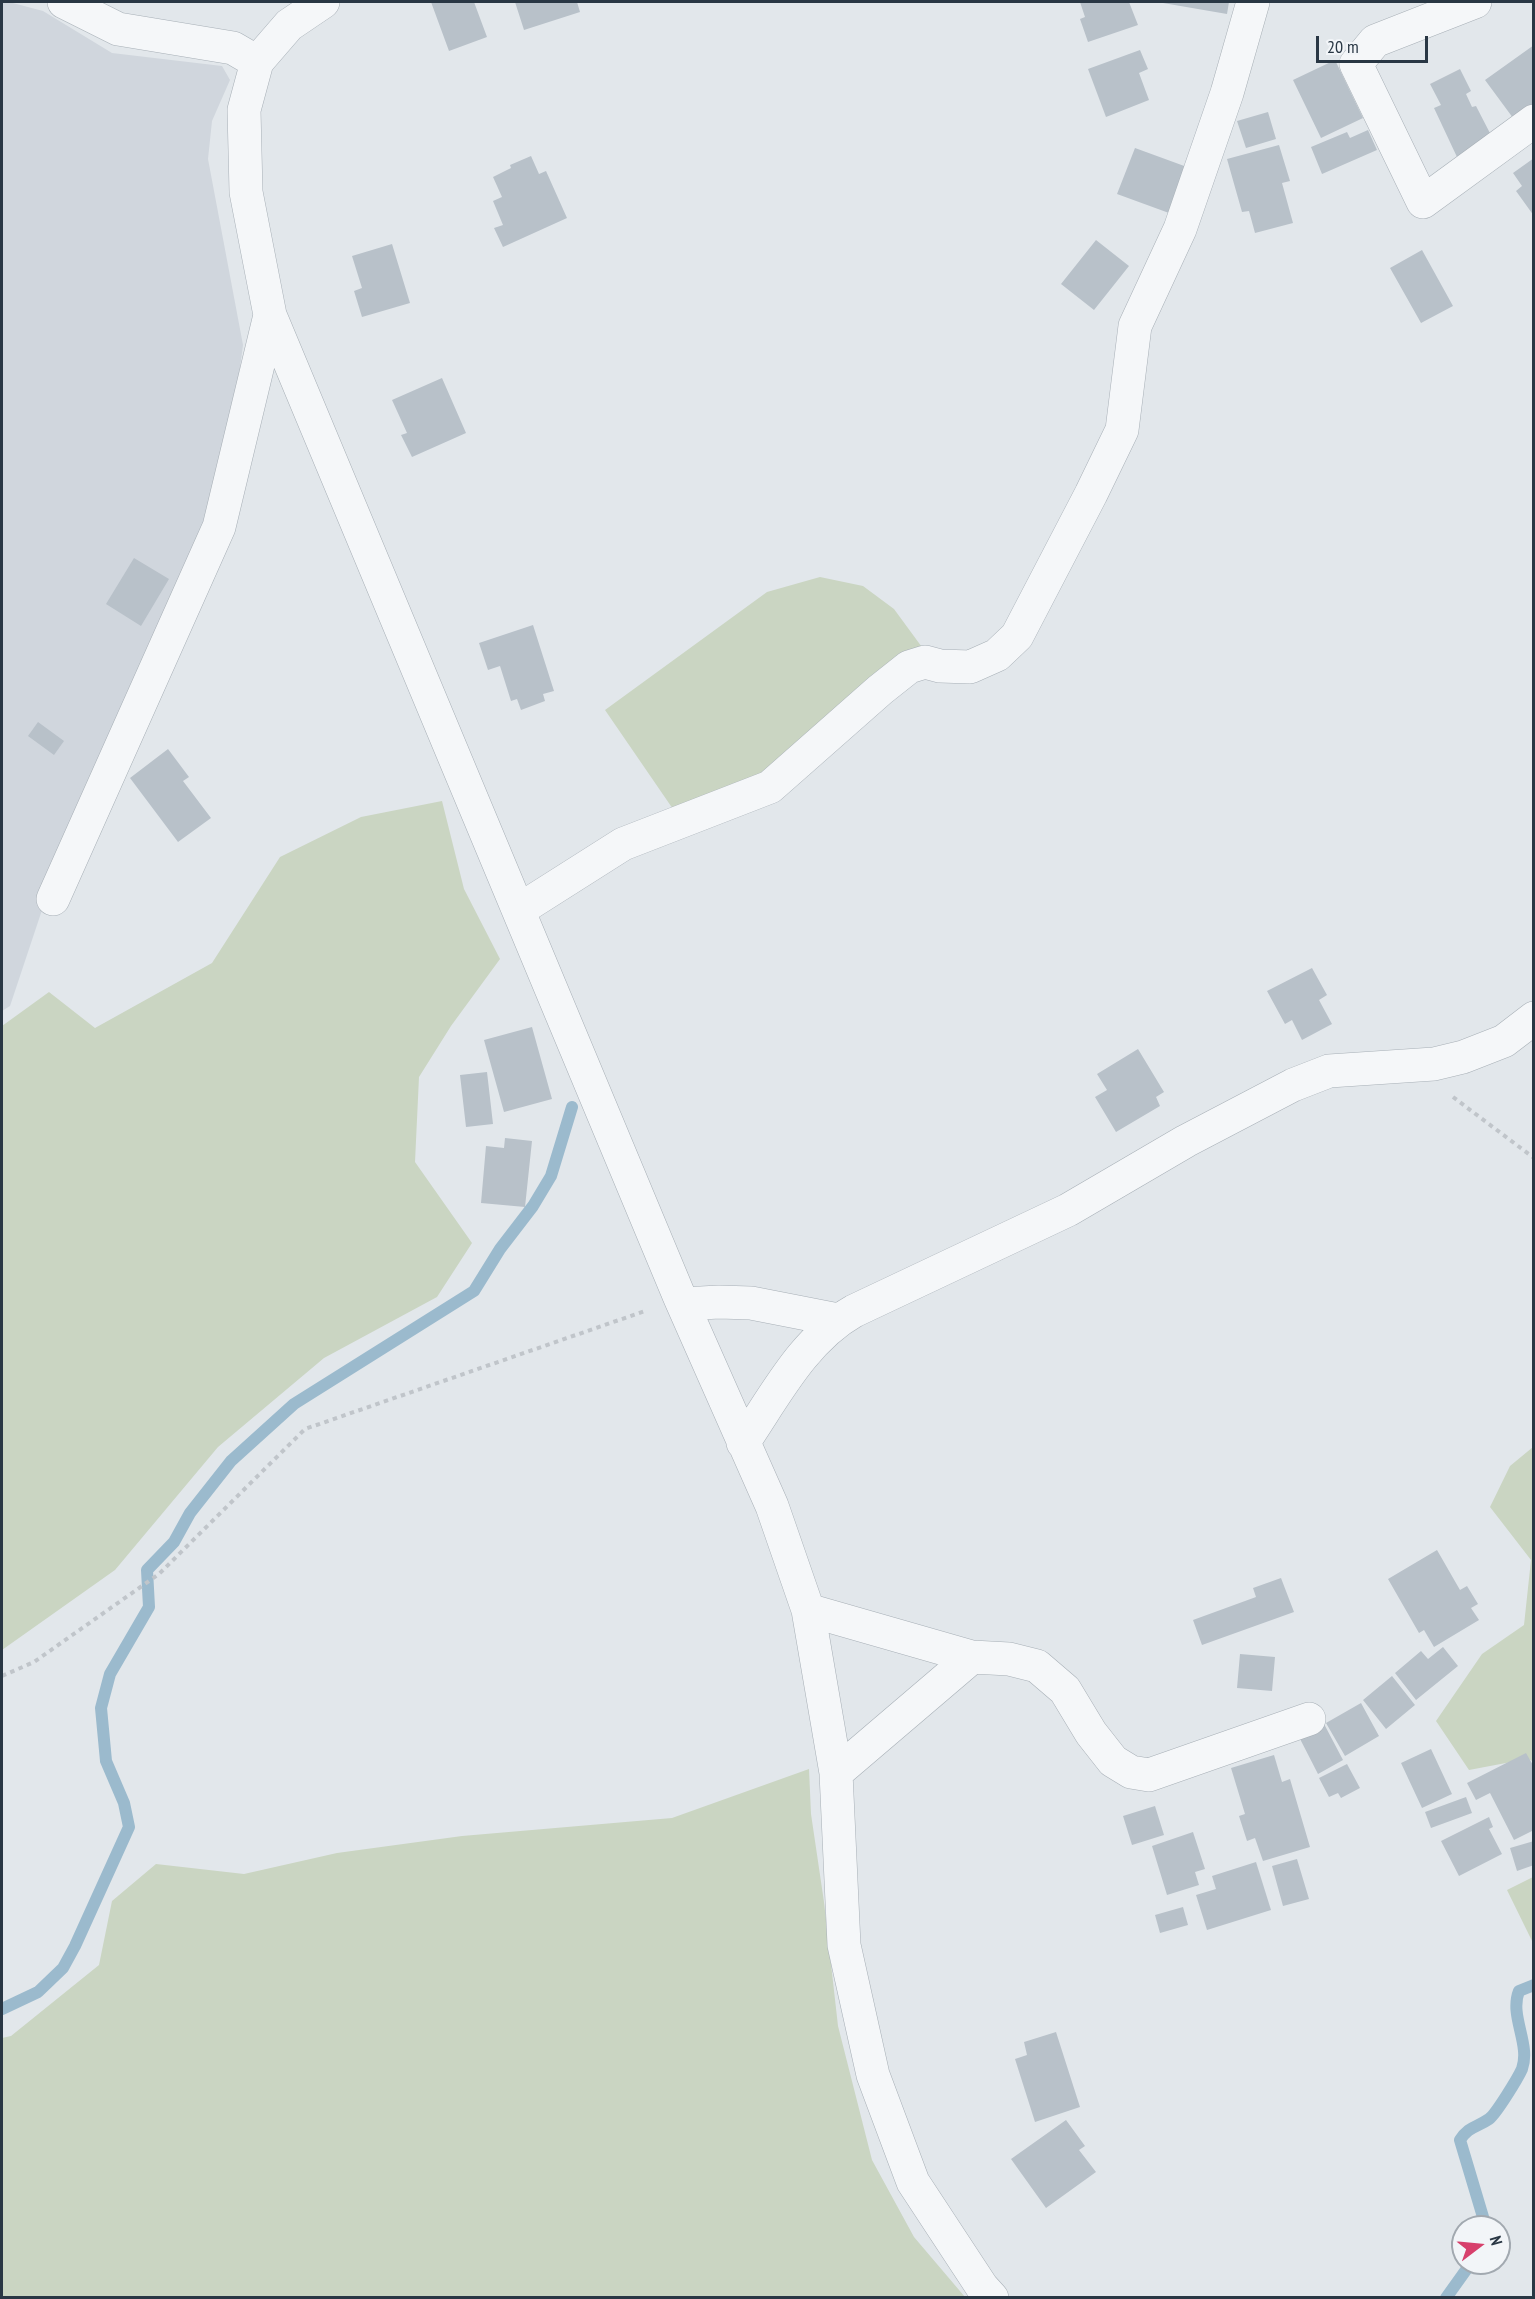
<!DOCTYPE html>
<style>
body{margin:0}
#map{position:relative;width:1535px;height:2299px;overflow:hidden;background:#e2e7eb;font-family:"PT Sans Narrow",sans-serif}
canvas{display:block}
.frame{position:absolute;inset:0;border:3px solid #293744;pointer-events:none}
.north{position:absolute;left:1451px;top:2215px;width:60px;height:60px;box-sizing:border-box;background:#f2f5f8;border:2px solid #a2a9b0;border-radius:50%;rotate:74deg;font-size:16px;font-weight:700;line-height:24px;text-align:center;color:#293744}
.north::after{content:'';display:block;margin:auto;width:21px;height:27px;background:#d7406c;clip-path:polygon(50% 0,100% 100%,50% 72%,0 100%)}
.scale{position:absolute;left:1316px;top:36px;width:112px;height:27px;box-sizing:border-box;border:3px solid #293744;border-top:0;padding-left:8px;font-size:18px;line-height:21px;white-space:nowrap;color:#293744;-webkit-text-stroke:4px #f2f5f8;paint-order:stroke}
</style>
<div id="map">
<canvas width="1535" height="2299"></canvas>
<div class="frame"></div>
<div class="north">N</div>
<div class="scale">20 m</div>
</div>
<script>
const g = document.querySelector('canvas').getContext('2d');
g.lineJoin = 'round';
function paint(path, color) { g.fillStyle = color; g.fill(path, 'evenodd'); }
function strokePath(path, color, width, dash) { g.strokeStyle = color; g.lineWidth = width; g.lineCap = dash ? 'butt' : 'round'; g.setLineDash(dash || []); g.stroke(path); }
const built = new Path2D(`
 M 2,2 L 9,2 L 43,11 L 112,53 L 222,66 L 230,80 L 212,121 L 208,159 L 243,345 L 223,495 L 65,841 L 10,1006 L 2,1011 Z`);
const green = new Path2D(`
 M 820,577 L 863,586 L 894,609 L 927,654 L 766,783 L 675,812 L 605,710 L 767,592 Z
 M 442,801 L 464,889 L 500,959 L 451,1026 L 419,1077 L 415,1162 L 472,1243 L 437,1297 L 324,1358 L 218,1447 L 115,1570 L 2,1650 L 2,1026 L 49,992 L 95,1028 L 212,963 L 280,857 L 361,817 Z
 M 1533,1447 L 1533,1761 L 1527,1759 L 1469,1770 L 1436,1721 L 1482,1654 L 1524,1625 L 1531,1560 L 1490,1507 L 1510,1466 Z
 M 809,1769 L 811,1814 L 824,1902 L 838,2026 L 872,2160 L 914,2237 L 965,2297 L 2,2298 L 2,2038 L 11,2036 L 99,1965 L 112,1901 L 156,1864 L 244,1874 L 337,1853 L 462,1836 L 672,1818 Z
 M 1533,1877 L 1533,1943 L 1507,1890 Z`);
const stream = new Path2D(`
 M 2,2009 L 38,1992 L 63,1968 L 75,1946 L 129,1827 L 124,1803 L 106,1761 L 101,1708 L 110,1674 L 149,1607 L 147,1570 L 174,1542 L 190,1513 L 231,1461 L 294,1404 L 474,1291 L 500,1249 L 533,1206 L 551,1176 L 572,1107
 M 1486,2227 L 1460,2140 C 1469,2126 1476,2128 1489,2119 C 1496,2114 1518,2078 1522,2069 C 1531,2044 1509,2016 1519,1991 L 1534,1985
 M 1446,2298 L 1471,2263`);
const building = new Path2D(`
 M 431,2 L 474,2 L 487,37 L 449,51 Z
 M 515,2 L 577,2 L 580,12 L 524,30 Z
 M 1080,2 L 1129,2 L 1138,25 L 1088,42 L 1080,19 L 1085,17 Z
 M 1164,2 L 1229,2 L 1227,14 L 1163,3 Z
 M 1534,45 L 1534,109 L 1516,122 L 1485,80 Z
 M 1140,50 L 1148,69 L 1139,73 L 1149,100 L 1106,117 L 1088,69 Z
 M 1335,60 L 1363,118 L 1321,138 L 1293,80 Z
 M 1460,69 L 1471,91 L 1466,94 L 1472,107 L 1476,106 L 1493,139 L 1457,157 L 1434,108 L 1441,105 L 1430,84 Z
 M 1268,112 L 1276,139 L 1246,148 L 1237,121 Z
 M 1368,130 L 1377,150 L 1322,174 L 1311,147 L 1347,132 L 1350,138 Z
 M 1279,145 L 1290,181 L 1282,183 L 1293,223 L 1255,233 L 1249,211 L 1242,212 L 1227,159 Z
 M 1135,148 L 1187,167 L 1169,213 L 1117,194 Z
 M 531,156 L 539,174 L 546,171 L 567,218 L 503,247 L 494,228 L 503,225 L 493,201 L 502,197 L 493,177 L 511,168 L 510,165 Z
 M 1534,158 L 1534,216 L 1516,191 L 1522,186 L 1513,173 Z
 M 1096,240 L 1129,266 L 1094,310 L 1061,284 Z
 M 392,244 L 410,303 L 362,317 L 354,291 L 362,288 L 352,256 Z
 M 1422,250 L 1453,306 L 1421,323 L 1390,268 Z
 M 442,378 L 466,433 L 412,457 L 401,435 L 407,433 L 392,400 Z
 M 134,558 L 169,579 L 141,626 L 106,604 Z
 M 533,625 L 554,691 L 543,694 L 545,701 L 521,710 L 517,699 L 511,701 L 500,666 L 488,670 L 479,643 Z
 M 38,722 L 64,741 L 54,755 L 28,736 Z
 M 168,749 L 189,777 L 183,781 L 211,818 L 178,842 L 130,778 Z
 M 1312,968 L 1327,995 L 1319,1000 L 1332,1024 L 1302,1040 L 1292,1020 L 1285,1024 L 1267,991 Z
 M 532,1027 L 552,1099 L 504,1112 L 484,1040 Z
 M 1138,1049 L 1164,1092 L 1156,1097 L 1160,1106 L 1116,1132 L 1095,1097 L 1107,1090 L 1097,1074 Z
 M 487,1072 L 493,1124 L 466,1127 L 460,1075 Z
 M 505,1138 L 532,1141 L 525,1207 L 481,1203 L 486,1146 L 504,1148 Z
 M 1437,1550 L 1460,1590 L 1467,1586 L 1478,1604 L 1471,1608 L 1479,1620 L 1434,1647 L 1424,1630 L 1419,1633 L 1388,1579 Z
 M 1281,1578 L 1294,1612 L 1202,1645 L 1193,1620 L 1256,1597 L 1253,1588 Z
 M 1443,1647 L 1458,1666 L 1416,1700 L 1395,1673 L 1421,1651 L 1428,1659 Z
 M 1240,1654 L 1275,1657 L 1272,1691 L 1237,1688 Z
 M 1392,1676 L 1415,1705 L 1386,1729 L 1363,1700 Z
 M 1361,1703 L 1379,1736 L 1345,1756 L 1326,1723 Z
 M 1323,1722 L 1343,1760 L 1318,1774 L 1298,1735 Z
 M 1431,1749 L 1452,1794 L 1422,1808 L 1401,1763 Z
 M 1526,1753 L 1534,1767 L 1534,1830 L 1514,1840 L 1490,1793 L 1476,1800 L 1467,1783 Z
 M 1274,1755 L 1282,1782 L 1290,1779 L 1310,1847 L 1263,1861 L 1255,1838 L 1247,1841 L 1239,1816 L 1245,1814 L 1231,1768 Z
 M 1347,1764 L 1360,1788 L 1341,1798 L 1338,1793 L 1329,1797 L 1319,1778 Z
 M 1466,1797 L 1472,1813 L 1431,1828 L 1425,1812 Z
 M 1155,1806 L 1164,1835 L 1132,1845 L 1123,1816 Z
 M 1489,1817 L 1493,1827 L 1489,1829 L 1502,1854 L 1459,1876 L 1441,1841 Z
 M 1193,1832 L 1205,1869 L 1195,1872 L 1199,1885 L 1167,1895 L 1152,1846 Z
 M 1534,1841 L 1534,1865 L 1517,1871 L 1510,1848 Z
 M 1297,1859 L 1309,1899 L 1283,1906 L 1272,1866 Z
 M 1256,1862 L 1271,1910 L 1207,1930 L 1196,1895 L 1216,1889 L 1212,1876 Z
 M 1183,1907 L 1188,1925 L 1160,1933 L 1155,1915 Z
 M 1056,2032 L 1080,2107 L 1035,2122 L 1015,2059 L 1027,2055 L 1024,2042 Z
 M 1066,2120 L 1085,2146 L 1079,2150 L 1096,2172 L 1046,2208 L 1011,2159 Z`);
const path = new Path2D(`
 M 1453,1097 L 1534,1158
 M 2,1676 L 34,1662 L 159,1574 L 305,1429 L 645,1311`);
const minor = new Path2D(`
 M 64,2 L 118,29 L 233,48 L 257,62 L 244,110 L 246,192 L 270,315 L 680,1298 L 772,1506 L 808,1610 L 836,1773 L 844,1945 L 873,2075 L 913,2182 L 982,2287 L 992,2298
 M 1475,2 L 1375,41 L 1356,64 L 1423,202 L 1534,121
 M 257,62 L 289,25 L 323,2
 M 53,899 L 219,527 L 270,315
 M 519,910 L 623,844 L 770,787 L 880,690 L 909,667 L 925,662 L 940,666 L 970,667 L 997,655 L 1017,636 L 1091,494 L 1122,430 L 1135,326 L 1180,229 L 1227,93 L 1253,2
 M 683,1304 L 719,1302 L 751,1303 L 838,1320
 M 743,1443 C 775,1396 803,1340 854,1311 L 1068,1210 L 1186,1141 L 1293,1085 L 1329,1071 L 1434,1064 L 1463,1057 L 1504,1041 L 1534,1018
 M 808,1610 L 972,1657 L 1009,1659 L 1037,1666 L 1065,1690 L 1091,1733 L 1113,1761 L 1131,1772 L 1149,1775 L 1309,1719
 M 836,1773 L 972,1657`);
paint(built, '#d0d6dd');
paint(green, '#cad5c2');
strokePath(stream, '#9bbacd', 12);
paint(building, '#b8c1c9');
strokePath(minor, '#a7afb6', 34);
strokePath(path, '#c0c5ca', 4, [4.5, 4.5]);
strokePath(minor, '#f5f7f9', 33);
</script>
